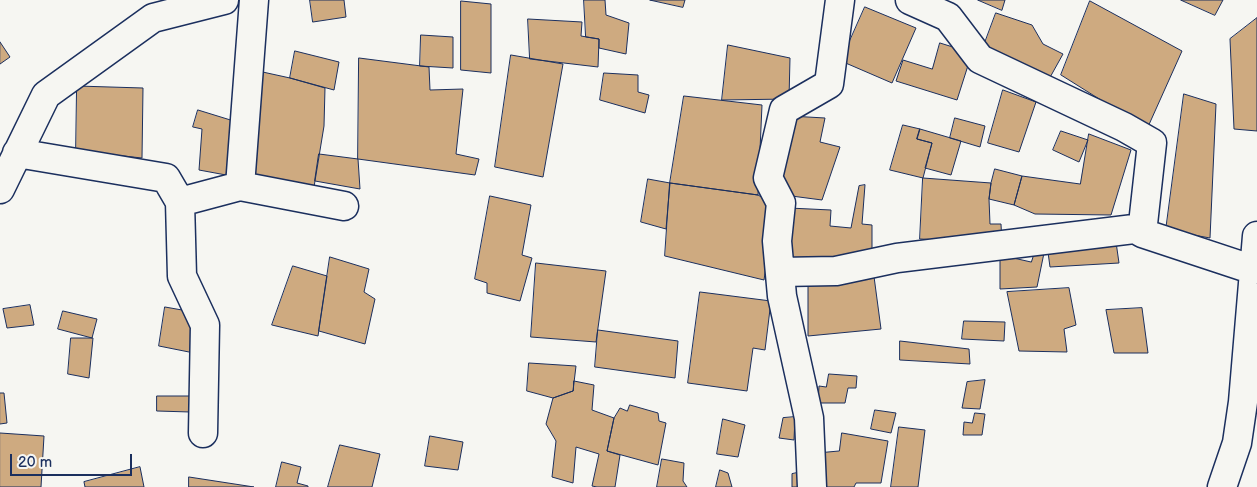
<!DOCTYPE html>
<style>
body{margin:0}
#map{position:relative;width:1257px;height:487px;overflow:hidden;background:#f6f6f2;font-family:"Balsamiq Sans",sans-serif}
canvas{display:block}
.scale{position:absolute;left:10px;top:454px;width:122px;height:22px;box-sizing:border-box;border:2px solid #1b2f5e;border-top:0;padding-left:6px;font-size:15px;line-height:18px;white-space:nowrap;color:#1b2f5e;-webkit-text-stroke:4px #f6f6f2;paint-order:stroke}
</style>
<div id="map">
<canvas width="1257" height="487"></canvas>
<div class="scale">20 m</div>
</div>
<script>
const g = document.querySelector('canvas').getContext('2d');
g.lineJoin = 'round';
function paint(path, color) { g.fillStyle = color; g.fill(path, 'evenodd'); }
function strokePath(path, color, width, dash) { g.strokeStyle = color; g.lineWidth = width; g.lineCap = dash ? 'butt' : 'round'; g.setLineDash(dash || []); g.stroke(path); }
const building = new Path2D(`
 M 310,0 L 344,0 L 346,17 L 313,22 Z
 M 584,0 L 605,0 L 606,15 L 629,23 L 626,54 L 599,48 L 599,39 L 586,37 Z
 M 650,0 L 685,0 L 683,7 Z
 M 978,0 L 1005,0 L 1002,10 Z
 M 1181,0 L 1223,0 L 1215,15 Z
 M 461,1 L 491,4 L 491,73 L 461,70 Z
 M 1090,1 L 1182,51 L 1147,129 L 1061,75 Z
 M 865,7 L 916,28 L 892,83 L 841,61 Z
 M 996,13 L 1032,25 L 1043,44 L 1063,54 L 1048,81 L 983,48 Z
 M 1257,18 L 1257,131 L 1234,129 L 1230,39 Z
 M 528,19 L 582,22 L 581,36 L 599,39 L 598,67 L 530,59 Z
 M 421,35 L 453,37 L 453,68 L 420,66 Z
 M 0,42 L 10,57 L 0,64 Z
 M 940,43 L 972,53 L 957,100 L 896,81 L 903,60 L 932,69 Z
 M 728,45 L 790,58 L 789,99 L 722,100 Z
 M 295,51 L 339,62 L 334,90 L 290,78 Z
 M 511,55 L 563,64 L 543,177 L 495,167 Z
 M 359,58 L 429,67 L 430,90 L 463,89 L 456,154 L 479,159 L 475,175 L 358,159 Z
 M 249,69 L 290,78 L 325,88 L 324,126 L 314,187 L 240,186 Z
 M 604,73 L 638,75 L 638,92 L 649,95 L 645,113 L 600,100 Z
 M 77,86 L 143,88 L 142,158 L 76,151 Z
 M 1003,90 L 1036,102 L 1019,152 L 988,143 Z
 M 1184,94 L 1216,104 L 1210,238 L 1166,230 Z
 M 684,96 L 762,105 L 758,195 L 670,183 Z
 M 198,110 L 237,122 L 226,175 L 199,170 L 202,129 L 193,127 Z
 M 790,116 L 825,118 L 820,142 L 840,147 L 822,200 L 776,194 Z
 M 955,118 L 985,126 L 980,147 L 950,138 Z
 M 903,125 L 920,129 L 917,139 L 932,143 L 923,178 L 890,170 Z
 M 920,129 L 961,141 L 951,175 L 925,168 L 932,143 L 917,139 Z
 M 1061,131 L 1088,140 L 1079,162 L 1053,150 Z
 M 1089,134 L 1131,150 L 1111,215 L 1035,214 L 1014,205 L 1022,176 L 1080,184 Z
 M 319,154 L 358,159 L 360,189 L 315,181 Z
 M 995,169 L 1022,176 L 1014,205 L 989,199 L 991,183 Z
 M 923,178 L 991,183 L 989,199 L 990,224 L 1001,224 L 1002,243 L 920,239 Z
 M 648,179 L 670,183 L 666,229 L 641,222 Z
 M 670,183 L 758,195 L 775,205 L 764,280 L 665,256 Z
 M 865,185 L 862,224 L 872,225 L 872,261 L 785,265 L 789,208 L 831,210 L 830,226 L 851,228 L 859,186 Z
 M 490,196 L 531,205 L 522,255 L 532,258 L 520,301 L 487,293 L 487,283 L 475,279 Z
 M 1115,235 L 1119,263 L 1050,267 L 1047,245 Z
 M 1036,249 L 1044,253 L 1037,287 L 1000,289 L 1000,255 L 1031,262 Z
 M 330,257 L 369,269 L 364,292 L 375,299 L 365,344 L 319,331 Z
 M 536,263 L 606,271 L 596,342 L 531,337 Z
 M 293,266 L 327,276 L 318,336 L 272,325 Z
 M 873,269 L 881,329 L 808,336 L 808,276 Z
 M 1069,288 L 1076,325 L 1064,329 L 1067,352 L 1019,351 L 1007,292 Z
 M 700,292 L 771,301 L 765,350 L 753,348 L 747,391 L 688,383 Z
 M 30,305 L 34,325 L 7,328 L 3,309 Z
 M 165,307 L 199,313 L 194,353 L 159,346 Z
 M 1142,308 L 1148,353 L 1114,353 L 1106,310 Z
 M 63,311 L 97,319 L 92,338 L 58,329 Z
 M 964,321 L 1005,322 L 1004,341 L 962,339 Z
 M 598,330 L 678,341 L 675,378 L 595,367 Z
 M 71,338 L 93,338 L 89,378 L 68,374 Z
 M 900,341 L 969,349 L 970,364 L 900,360 Z
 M 529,363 L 576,366 L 573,391 L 553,398 L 527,391 Z
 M 829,374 L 857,376 L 856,388 L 848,388 L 845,403 L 818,403 L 819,386 L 826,387 Z
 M 985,380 L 980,409 L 962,408 L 967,382 Z
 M 574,381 L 594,385 L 592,410 L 614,418 L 607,451 L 620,455 L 615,487 L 597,487 L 592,486 L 599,454 L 576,447 L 573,483 L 552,477 L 556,441 L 546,424 L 553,398 L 573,391 Z
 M 0,393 L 4,393 L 7,423 L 0,424 Z
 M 157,396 L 191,396 L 190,412 L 157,411 Z
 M 630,405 L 658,413 L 659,421 L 666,423 L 658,465 L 607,451 L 614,418 L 620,408 L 627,411 Z
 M 875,410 L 896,413 L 891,433 L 871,429 Z
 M 975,413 L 985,414 L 982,435 L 963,435 L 964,422 L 972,423 Z
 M 795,417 L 794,440 L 779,438 L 783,418 Z
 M 723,419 L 745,425 L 738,457 L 717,454 Z
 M 899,427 L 925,430 L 918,487 L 891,487 Z
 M 0,433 L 44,436 L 41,487 L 0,487 Z
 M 842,433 L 888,441 L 881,483 L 856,483 L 854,487 L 821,487 L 817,453 L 839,451 Z
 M 430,436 L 463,442 L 458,470 L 425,466 Z
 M 340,445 L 380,454 L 372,487 L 328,487 Z
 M 662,459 L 684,463 L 683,481 L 687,487 L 657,487 Z
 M 282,462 L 301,467 L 297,483 L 308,486 L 308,487 L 276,487 Z
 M 140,467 L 144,487 L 85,487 L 84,482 Z
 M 720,470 L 728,473 L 732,487 L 716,487 Z
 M 802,472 L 804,487 L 792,487 L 792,474 Z
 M 189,477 L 254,487 L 189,487 Z`);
const minor = new Path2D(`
 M 910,0 L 948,17 L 980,59 L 1124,127 L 1152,143 L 1142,233 L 1254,270
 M 17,153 L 166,178 L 180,202
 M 240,186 L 344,206
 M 0,189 L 46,95 L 153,18 L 224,0
 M 780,272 L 836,271 L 897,258 L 1142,228
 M 203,433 L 205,325 L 182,276 L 180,202 L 240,186 L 254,0
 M 812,487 L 809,418 L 782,296 L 777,241 L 781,203 L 768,178 L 784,110 L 829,84 L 840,0
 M 1222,487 L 1237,443 L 1243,402 L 1257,236`);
paint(building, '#ceaa80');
strokePath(building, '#1b2f5e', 1);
strokePath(minor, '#1b2f5e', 31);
strokePath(minor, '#f6f6f2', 28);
</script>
